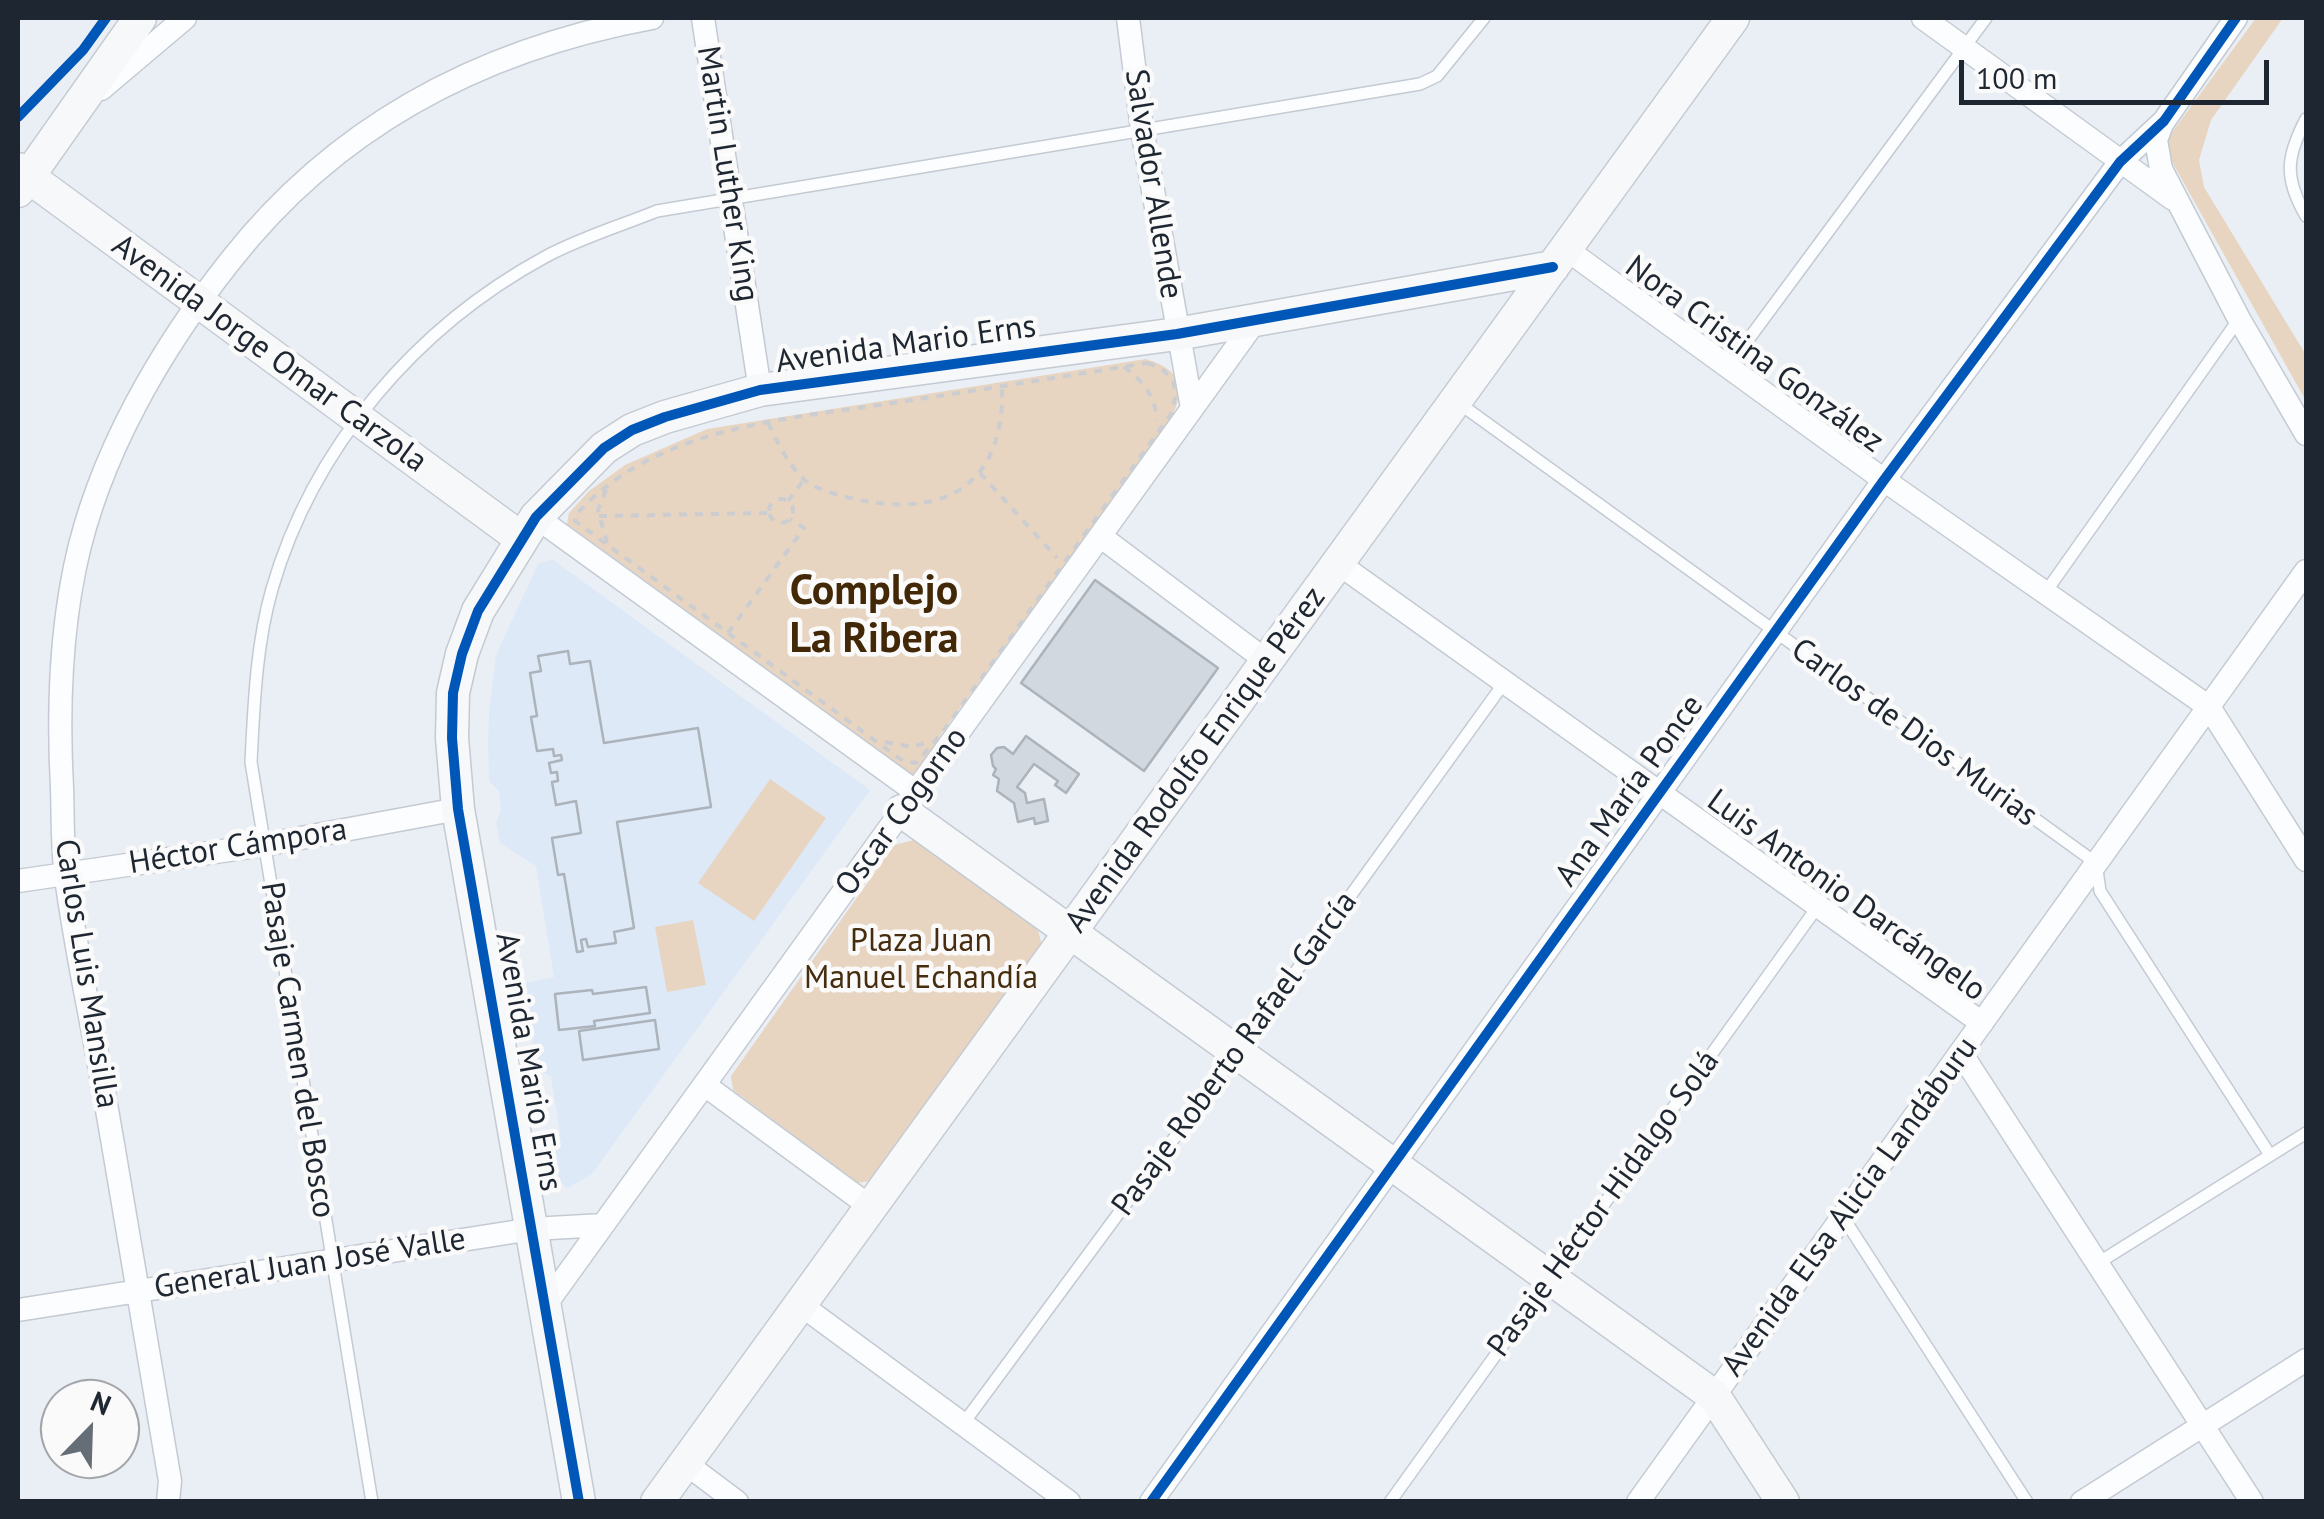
<!DOCTYPE html>
<meta charset="utf-8">
<style>
body{margin:0}
#map{position:relative;width:2324px;height:1519px;overflow:hidden;background:#eaeff5;font-family:"PT Sans",sans-serif}
canvas{display:block}
.frame{position:absolute;inset:0;border:20px solid #1e2731;pointer-events:none}
.north{position:absolute;left:40px;top:1379px;width:100px;height:100px;box-sizing:border-box;background:#fafafa;border:2px solid #a2a6aa;border-radius:50%;rotate:23deg;font-size:28px;font-weight:700;line-height:40px;text-align:center;color:#1e2731}
.north::after{content:'';display:block;margin:auto;width:35px;height:45px;background:#656d76;clip-path:polygon(50% 0,100% 100%,50% 72%,0 100%)}
.scale{position:absolute;left:1959px;top:60px;width:310px;height:45px;box-sizing:border-box;border:5px solid #1e2731;border-top:0;padding-left:12px;font-size:30px;line-height:35px;white-space:nowrap;color:#1e2731;-webkit-text-stroke:8px #fafafa;paint-order:stroke}
</style>
<div id="map">
<canvas width="2324" height="1519"></canvas>
<div class="frame"></div>
<div class="north">N</div>
<div class="scale">100 m</div>
</div>
<script>
const g = document.querySelector('canvas').getContext('2d');
g.lineJoin = 'round';
function paint(path, color) { g.fillStyle = color; g.fill(path, 'evenodd'); }
function strokePath(path, color, width, dash) { g.strokeStyle = color; g.lineWidth = width; g.lineCap = dash ? 'butt' : 'round'; g.setLineDash(dash || []); g.stroke(path); }
function drawText(font, color, halo, rows, align = 'center') {
  g.font = font + ' "PT Sans",sans-serif'; g.lineWidth = 9; g.setLineDash([]); g.textBaseline = 'middle'; g.strokeStyle = halo; g.fillStyle = color; for (const [text, x, y, turn = 0] of rows) {
    g.save(); g.translate(x, y); g.rotate((+turn || 0) * Math.PI / 180); g.textAlign = isNaN(turn) ? turn : align; if (halo) g.strokeText(text, 0, 0); g.fillText(text, 0, 0); g.restore();
  }
}
const built = new Path2D(`
 M 552,559 L 870,790 L 592,1174 L 568,1188 L 552,1176 L 547,1152 L 560,1133 L 551,1077 L 536,1068 L 524,983 L 554,977 L 536,866 L 500,843 L 496,823 L 501,810 L 499,791 L 489,781 L 488,744 L 489,711 L 496,655 L 538,564 Z`);
const green = new Path2D(`
 M 2256,18 L 2283,18 L 2211,120 L 2199,160 L 2204,187 L 2306,355 L 2306,401 L 2166,151 L 2170,135 Z
 M 1146,359 C 1184,371 1186,389 1169,423 L 941,734 L 915,777 L 567,524 L 569,513 L 589,491 L 625,465 L 707,429 Z
 M 770,779 L 826,818 L 754,921 L 698,883 Z
 M 914,840 L 1038,930 L 1042,946 L 871,1181 L 857,1183 L 733,1090 L 731,1076 L 894,845 Z
 M 693,920 L 706,985 L 667,992 L 655,927 Z`);
const building = new Path2D(`
 M 1095,580 L 1218,668 L 1144,771 L 1021,683 Z
 M 568,651 L 570,664 L 590,661 L 604,743 L 698,728 L 711,807 L 617,822 L 634,928 L 614,932 L 616,943 L 588,947 L 586,939 L 581,940 L 583,951 L 577,952 L 564,874 L 558,875 L 552,838 L 581,833 L 576,801 L 556,805 L 552,782 L 558,781 L 557,772 L 551,773 L 549,763 L 562,760 L 561,755 L 554,756 L 553,749 L 537,751 L 531,717 L 537,716 L 530,673 L 541,671 L 538,656 Z
 M 568,651 L 570,664 L 590,661 L 604,743 L 698,728 L 711,807 L 617,822 L 634,928 L 614,932 L 616,943 L 588,947 L 586,939 L 581,940 L 583,951 L 577,952 L 564,874 L 558,875 L 552,838 L 581,833 L 576,801 L 556,805 L 552,782 L 558,781 L 557,772 L 551,773 L 549,763 L 562,760 L 561,755 L 554,756 L 553,749 L 537,751 L 531,717 L 537,716 L 530,673 L 541,671 L 538,656 Z
 M 1026,736 L 1079,774 L 1066,793 L 1055,785 L 1058,781 L 1034,764 L 1017,787 L 1025,793 L 1027,803 L 1044,799 L 1048,821 L 1035,824 L 1034,818 L 1018,822 L 1014,803 L 997,791 L 999,779 L 993,775 L 996,769 L 993,766 L 991,755 L 997,748 L 1004,747 L 1013,754 Z
 M 646,987 L 650,1013 L 594,1021 L 595,1026 L 559,1030 L 555,994 L 592,990 L 593,994 Z
 M 646,987 L 650,1013 L 594,1021 L 595,1026 L 559,1030 L 555,994 L 592,990 L 593,994 Z
 M 655,1020 L 659,1049 L 583,1060 L 579,1031 Z
 M 655,1020 L 659,1049 L 583,1060 L 579,1031 Z`);
const path = new Path2D(`
 M 1147,363 C 1175,372 1180,387 1171,414 L 941,734 L 916,763 L 903,761 L 575,521 L 575,516 C 656,424 793,419 906,401 C 986,389 1066,376 1147,363 Z
 M 1124,367 C 1143,381 1155,396 1157,420
 M 768,423 C 778,443 789,467 806,481 C 821,492 846,497 865,501 C 954,517 1005,477 1002,386
 M 980,473 L 1057,558
 M 606,490 L 598,510 L 607,543
 M769 511a12 12 0 1 1 24 0a12 12 0 1 1-24 0Z
 M 788,501 L 803,481
 M 599,516 L 769,513
 M 728,633 L 804,528 L 790,519
 M 885,742 L 913,747 L 924,743`);
const lane = new Path2D(`
 M 2306,119 C 2286,157 2284,178 2306,216
 M 1728,367 L 1986,18
 M 1460,404 L 2096,863 L 2100,891 L 2270,1155
 M 2045,593 L 2239,319
 M 1843,1217 L 2027,1502
 M 2098,1263 L 2306,1133
 M 963,1424 L 1237,1053 L 1504,683
 M 372,1502 L 251,762 C 254,704 256,645 272,589 C 313,447 416,327 545,257 C 580,238 620,226 657,211 L 1420,84 L 1437,76 L 1484,18
 M 1390,1502 L 1818,906`);
const street = new Path2D(`
 M 703,18 L 760,390
 M 1128,18 L 1142,129 L 1192,408
 M 1923,18 L 2173,199
 M 101,89 L 185,18
 M 2162,124 L 2156,140 L 2161,169 L 2239,319 L 2306,434
 M 1566,249 L 1884,480 L 2209,707 L 2306,860
 M 536,517 L 916,792
 M 1100,536 L 1268,662
 M 1339,564 L 1982,1023
 M 18,881 L 263,845 L 458,809
 M 1961,1053 L 2252,1502
 M 706,1086 L 872,1208
 M 546,1304 L 1256,320
 M 801,1305 L 1069,1502
 M 18,1310 L 532,1229 L 603,1225
 M 685,1463 L 737,1502
 M 168,1502 L 170,1481 C 148,1349 126,1218 103,1087 C 91,1017 75,947 66,877 C 62,847 63,817 62,788 C 58,714 60,639 75,567 C 98,456 161,348 231,260 C 338,124 483,49 652,18
 M 1151,1502 L 1884,480 L 2120,162 L 2164,121 L 2236,18
 M 1638,1502 L 2306,571
 M 2082,1502 L 2306,1360`);
const secondary = new Path2D(`
 M 18,169 L 522,539
 M 18,191 L 140,18
 M 902,811 L 1714,1396 L 1783,1502
 M 579,1502 L 458,809 L 452,738 L 453,693 L 462,654 L 478,611 L 536,517 L 604,448 L 632,430 L 665,417 L 760,390 L 1177,334 L 1553,267
 M 657,1502 L 1733,18`);
const cycleway = new Path2D(`
 M 18,117 L 83,50 L 106,18
 M 579,1502 L 458,809 L 452,738 L 453,693 L 462,654 L 478,611 L 536,517 L 604,448 L 632,430 L 665,417 L 760,390 L 1177,334 L 1553,267
 M 1151,1502 L 1884,480 L 2120,162 L 2164,121 L 2236,18`);
const streetNames = [
 ["Martin Luther King",727,174,81],
 ["Salvador Allende",1153,184,81],
 ["Avenida Mario Erns",906,345,-8],
 ["Avenida Jorge Omar Carzola",269,354,36],
 ["Nora Cristina González",1754,355,36],
 ["Carlos de Dios Murias",1914,733,36],
 ["Avenida Rodolfo Enrique Pérez",1196,760,-54],
 ["Ana María Ponce",1630,791,-54],
 ["Oscar Cogorno",902,812,-54],
 ["Héctor Cámpora",238,847,-9],
 ["Luis Antonio Darcángelo",1846,896,36],
 ["Carlos Luis Mansilla",86,974,81],
 ["Pasaje Carmen del Bosco",297,1050,81],
 ["Pasaje Roberto Rafael García",1235,1054,-54],
 ["Avenida Mario Erns",528,1062,80],
 ["Pasaje Héctor Hidalgo Solá",1604,1204,-54],
 ["Avenida Elsa Alicia Landáburu",1850,1207,-54],
 ["General Juan José Valle",310,1264,-9]
];
const parkNames = [
 ["Plaza Juan",921,942],
 ["Manuel Echandía",921,979]
];
const districtNames = [
 ["Complejo",874,592],
 ["La Ribera",874,640]
];
paint(built, '#dee9f7');
paint(green, '#e7d5c2');
paint(building, '#d1d8df');
strokePath(building, '#acb3bb', 2.5);
strokePath(lane, '#c4cad3', 14);
strokePath(street, '#c4cad3', 25);
strokePath(secondary, '#c4cad3', 35);
strokePath(path, '#cbcdd0', 4, [8, 8]);
strokePath(lane, '#fcfdfe', 11);
strokePath(street, '#fcfdfe', 22);
strokePath(secondary, '#f6f8fa', 32);
strokePath(cycleway, '#0057b8', 10);
drawText('32px', '#1e2731', '#fafafa', streetNames);
drawText('32px', '#462d0d', '#fafafa', parkNames);
drawText('bold 42px', '#422806', '#fafafa', districtNames);
</script>
